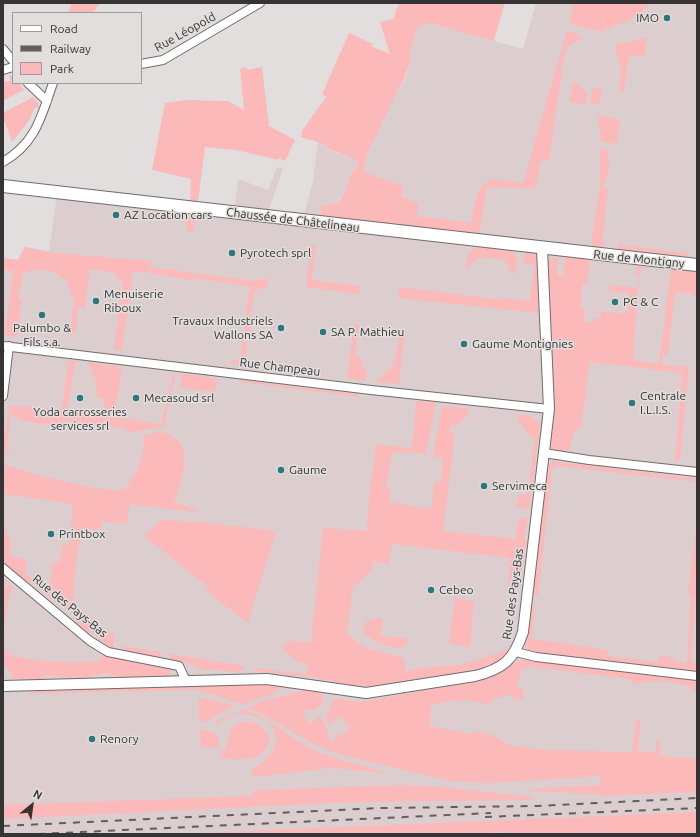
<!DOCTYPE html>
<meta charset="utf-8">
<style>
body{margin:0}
#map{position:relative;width:700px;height:837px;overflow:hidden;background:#e2dede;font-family:Ubuntu,sans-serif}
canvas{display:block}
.frame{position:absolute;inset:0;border:4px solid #353333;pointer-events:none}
.legend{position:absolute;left:12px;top:12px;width:130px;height:72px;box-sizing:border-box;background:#e2dede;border:1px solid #9d9a9a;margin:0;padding:5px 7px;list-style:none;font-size:12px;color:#353333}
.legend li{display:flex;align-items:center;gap:8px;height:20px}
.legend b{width:20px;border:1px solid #9d9a9a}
.north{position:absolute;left:12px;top:785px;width:40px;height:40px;-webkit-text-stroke:3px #e2dede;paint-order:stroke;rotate:29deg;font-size:11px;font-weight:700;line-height:16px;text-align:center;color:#353333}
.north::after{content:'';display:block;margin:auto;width:14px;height:18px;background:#353333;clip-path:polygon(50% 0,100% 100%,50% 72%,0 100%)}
</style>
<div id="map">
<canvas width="700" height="837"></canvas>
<div class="frame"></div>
<ul class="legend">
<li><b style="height:5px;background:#fff"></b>Road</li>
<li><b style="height:5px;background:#605e5e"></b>Railway</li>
<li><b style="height:11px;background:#fcb9b9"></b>Park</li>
</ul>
<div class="north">N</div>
</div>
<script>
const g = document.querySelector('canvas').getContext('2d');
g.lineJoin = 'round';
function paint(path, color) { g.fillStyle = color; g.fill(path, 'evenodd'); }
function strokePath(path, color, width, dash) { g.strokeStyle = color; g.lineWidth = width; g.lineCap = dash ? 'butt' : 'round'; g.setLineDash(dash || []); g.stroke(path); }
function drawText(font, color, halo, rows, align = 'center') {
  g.font = font + ' Ubuntu,sans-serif'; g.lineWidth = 3; g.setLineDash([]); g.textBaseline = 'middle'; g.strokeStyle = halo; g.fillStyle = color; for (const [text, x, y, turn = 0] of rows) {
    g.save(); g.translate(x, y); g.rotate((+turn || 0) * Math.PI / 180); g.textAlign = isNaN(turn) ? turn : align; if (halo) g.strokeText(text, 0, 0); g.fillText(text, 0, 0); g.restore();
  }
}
const built = new Path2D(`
 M 536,3 L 569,3 L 573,5 L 697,3 L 697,263 L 411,229 L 401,197 L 363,172 L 368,152 L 384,116 L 399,87 L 405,80 L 412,55 L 409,53 L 418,27 L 429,23 L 523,49 Z
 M 318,142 L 328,145 L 326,149 L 359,161 L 354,172 L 352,172 L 345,192 L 338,202 L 321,207 L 320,219 L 304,215 L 313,181 Z
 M 277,167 L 283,169 L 268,212 L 235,207 L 238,179 L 268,190 Z
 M 57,195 L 697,270 L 697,834 L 3,834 L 3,258 L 18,260 L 25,247 L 49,251 Z`);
const green = new Path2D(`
 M 72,3 L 100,3 L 93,13 L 68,13 Z
 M 399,3 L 505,3 L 494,41 L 429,23 L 418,27 L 409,53 L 412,55 L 404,80 L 399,87 L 368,152 L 363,172 L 404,186 L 401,197 L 419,204 L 416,216 L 471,223 C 474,211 476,182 492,180 C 501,178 514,182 523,183 L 567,31 L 580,35 L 582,38 L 568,46 L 564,55 L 549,161 L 541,160 L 535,188 L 487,187 L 479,237 L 320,219 L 321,207 L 339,202 L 345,192 L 352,171 L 354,172 L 359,161 L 326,148 L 327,145 L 301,137 L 302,131 L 326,97 L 322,94 L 349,33 L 373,44 L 371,46 L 390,54 L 380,22 L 393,19 Z
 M 569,3 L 651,3 L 643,9 L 641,16 L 643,21 L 639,21 L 636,16 L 601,32 L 569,23 L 573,5 Z
 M 647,38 L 644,57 L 629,55 L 624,92 L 620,91 C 619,82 622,73 620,65 C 619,57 612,53 617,44 Z
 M 247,67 L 247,70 L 262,67 L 269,126 L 295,140 L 285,161 L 279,158 L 278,160 L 236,150 L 205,147 L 198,202 L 190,201 L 191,179 L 152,170 L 165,103 L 186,100 L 228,101 L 244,110 L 240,69 Z
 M 9,74 L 13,78 L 13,83 L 19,83 L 24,90 L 3,101 L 3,82 L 11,81 Z
 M 573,81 L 587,93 L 586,104 L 570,102 Z
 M 600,87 L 602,89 L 600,102 L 590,105 L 593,88 Z
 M 33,97 L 38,102 L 39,108 L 35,108 L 28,122 L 12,142 L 5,122 L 3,122 L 3,113 Z
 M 598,116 L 620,119 L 617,144 L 601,141 Z
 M 600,148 L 607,149 L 610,163 L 604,187 L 608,189 L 603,235 L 603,251 L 591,247 L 600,185 Z
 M 168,210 L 194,217 L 195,221 L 193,231 L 187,231 L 187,218 L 164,215 Z
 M 619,244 L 681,253 L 681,251 L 686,252 L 688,255 L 686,260 L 617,251 Z
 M 311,245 L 316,246 L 312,280 L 360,286 L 359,294 L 306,287 Z
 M 479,246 L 510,249 L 517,259 L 515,274 L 512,274 L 505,260 L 480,257 L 471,264 L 470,270 L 466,269 L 468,253 Z
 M 25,247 L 52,253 L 152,261 L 149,267 L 254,281 L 268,278 L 268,287 L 258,289 L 255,292 L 249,321 L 251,322 L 251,336 L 247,337 L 245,364 L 242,366 L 230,363 L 233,360 L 240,360 L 250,287 L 195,278 L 194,281 L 144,272 L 133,272 L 122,350 L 114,350 L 123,280 L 116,278 L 116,273 L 90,269 L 85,309 L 78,308 L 76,333 L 70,335 L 74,298 L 66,280 L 53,271 L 35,270 L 23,272 L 18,299 L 22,299 L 16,337 L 5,336 L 13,271 L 3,269 L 3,258 L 18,260 Z
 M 529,251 L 534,254 L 539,263 L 538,313 L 398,298 L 400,287 L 501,300 L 502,298 L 530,301 L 534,265 L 522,262 L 524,256 Z
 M 566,255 L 590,258 L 587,284 L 582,284 L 581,308 L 585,310 L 584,322 L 593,323 L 595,318 L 600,318 L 601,311 L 627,314 L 629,293 L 609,291 L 610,285 L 637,288 L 639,276 L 636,276 L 637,264 L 642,264 L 638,288 L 633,360 L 659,364 L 671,268 L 697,272 L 697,300 L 691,293 L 675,292 L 668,354 L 663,355 L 663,365 L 689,367 L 680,460 L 675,462 L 682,373 L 590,362 L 581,429 L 574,430 C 570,447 573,456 552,448 L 549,443 L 554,403 L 549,279 L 547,261 L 553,258 L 558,259 L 557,275 L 563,276 Z
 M 354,324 L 359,325 L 355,355 L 360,356 L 359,359 L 363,360 L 362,367 L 366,368 L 366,381 L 347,378 Z
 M 400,329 L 405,330 L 399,384 L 375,382 C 398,366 397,354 400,329 Z
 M 78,360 L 79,362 L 74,364 L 68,409 L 104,414 L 104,399 L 97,398 L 96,381 L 88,362 L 122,367 L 114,417 L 161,424 L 173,374 L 176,374 L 164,426 L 130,433 L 124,428 L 63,421 L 61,428 L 21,420 L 11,414 L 6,452 L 12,456 L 5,456 L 3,445 L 10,406 L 62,409 L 68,361 Z
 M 181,373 L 218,379 L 215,392 L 181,388 Z
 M 240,380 L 358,394 L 358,397 L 240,382 Z
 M 416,401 L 436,402 L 426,454 L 400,452 L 392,453 L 386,488 L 391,489 L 389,502 L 431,509 L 434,483 L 441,482 L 443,459 L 433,456 L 442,406 L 470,409 C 467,419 460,425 450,427 L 450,433 L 455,434 L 443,531 L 516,539 L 518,518 L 528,518 L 524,540 L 527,540 L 519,584 L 508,582 L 510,558 L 392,544 L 389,565 L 373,561 L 372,570 L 353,587 L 347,633 C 361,650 382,652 402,657 L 405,660 L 405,671 L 440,666 L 460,665 L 502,652 L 505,648 L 508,652 L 496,665 L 474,672 L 372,687 L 347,686 L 320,678 L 255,671 L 254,668 L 304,674 L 308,671 L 308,665 L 297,661 L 281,648 L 290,641 L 311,642 L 323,528 L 367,531 L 368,507 L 376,444 L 412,448 Z
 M 518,414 L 528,415 L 540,423 L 530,506 L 528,509 L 516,507 L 518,495 L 528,494 L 534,440 L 519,422 Z
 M 160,431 C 166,433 172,436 177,440 C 193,455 180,484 174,501 L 201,513 L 130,504 L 127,524 L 102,522 L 100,530 L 82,529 L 77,554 L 73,598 L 67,609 L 44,594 L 49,587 L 53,562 L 60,562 L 62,544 L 69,545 L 73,504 L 3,494 L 3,466 L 7,465 C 46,478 83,489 124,490 C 135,475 143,461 144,442 L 142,439 L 144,436 Z
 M 553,461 L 697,479 L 697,482 L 556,466 L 552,470 L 538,596 L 532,595 L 548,467 Z
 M 697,519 L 697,573 L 691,661 L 697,664 L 697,672 L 533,653 L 526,648 L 528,619 L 531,606 L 535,605 L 532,639 L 609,650 L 607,656 L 657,662 L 660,655 L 674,658 L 673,661 L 687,663 L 691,597 L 688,593 Z
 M 161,520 L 201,522 L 276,531 L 248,623 L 210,594 L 207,586 L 144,536 Z
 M 3,524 L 11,542 L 10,556 L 26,559 L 26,575 L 38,582 L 35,585 L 20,579 L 3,564 Z
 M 10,585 L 13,588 L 9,595 L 3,635 L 3,588 Z
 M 455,598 L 474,601 L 470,647 L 449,644 Z
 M 76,615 L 93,618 L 95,622 L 94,631 L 90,634 L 73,620 Z
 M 373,618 L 383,619 L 381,636 L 409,639 L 404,647 L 400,648 C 385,645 373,644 363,631 L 366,622 Z
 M 115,632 L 113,649 L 98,638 Z
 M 3,645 L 10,655 C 33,661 78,666 101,660 L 103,655 L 166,667 L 170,670 L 169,676 L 127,679 L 107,673 L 79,679 L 45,675 L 42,680 L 14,679 L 8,668 L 3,665 Z
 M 123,646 L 161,652 L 161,658 L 125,652 Z
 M 169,654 L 246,666 L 239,672 L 201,669 L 187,662 L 171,660 Z
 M 524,660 L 697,680 L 697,692 L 691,691 L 691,687 C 673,682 654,677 636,685 L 629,679 L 534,667 L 522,668 L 517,687 L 523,688 L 523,700 L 512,699 L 513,694 L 492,699 L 489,705 C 466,699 454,698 431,706 L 430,726 L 471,734 L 477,731 L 490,734 L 508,745 L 546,750 L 632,752 L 636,719 L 641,720 L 638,751 L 655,752 L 657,739 L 660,740 L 660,756 L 697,759 L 697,792 L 600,796 L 600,794 L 525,791 L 542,788 L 600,785 L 601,776 L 488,783 L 450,781 L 339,754 L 318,746 L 249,707 L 257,703 L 313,688 L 321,693 L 324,700 L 316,710 L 304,710 L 303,714 L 309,724 L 321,716 L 329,734 L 330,744 L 338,734 L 341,736 L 350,727 L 339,716 L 331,724 L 327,721 L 327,714 L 334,698 L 360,702 L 466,683 L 503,672 L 514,663 Z
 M 272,682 L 283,685 L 273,694 L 243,704 L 190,688 L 188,690 L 33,693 L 16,690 L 196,687 Z
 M 199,698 L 235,705 L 207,721 L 199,721 Z
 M 244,709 C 268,718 287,736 310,748 C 335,761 361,763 386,773 L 331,768 L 252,777 L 252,769 C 268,761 271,756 277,739 L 272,727 L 267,721 L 243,713 L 235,714 L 215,725 L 214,722 Z
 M 247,721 L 261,726 L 270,738 C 264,765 240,758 219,759 C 221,754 225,749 227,745 C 232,728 228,726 247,721 Z
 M 199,728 L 217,734 L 220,745 L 215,748 L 201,747 Z
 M 404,785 L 441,787 L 531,797 L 535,800 L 353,802 L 3,819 L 3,805 L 252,796 L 253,791 L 263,790 Z
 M 697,812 L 697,834 L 515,834 L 497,831 L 489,834 L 175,834 Z`);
const minor = new Path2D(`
 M 3,49 L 13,61
 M 141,64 L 163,60 L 260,3
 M 3,70 L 13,67
 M 28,83 L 47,101
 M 3,162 C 36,143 41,117 53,83
 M 3,346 L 371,390 L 549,409
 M 3,396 L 9,346
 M 544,453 L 589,460 L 697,472
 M 3,568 L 90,641 L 108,652 L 179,666 L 186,681
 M 516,652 L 536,657 L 697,676`);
const tertiary = new Path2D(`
 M 3,686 L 267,679 L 366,693 L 475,676 C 503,669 514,660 523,632 L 549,409 L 542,249`);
const secondary = new Path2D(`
 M 3,186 L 697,265`);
const rail = new Path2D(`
 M 485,817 L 697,808
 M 3,826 L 381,808 L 537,806 L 697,798
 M 38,834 L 491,813`);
const markers = [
 [667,18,4,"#2d777a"],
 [116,215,4,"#2d777a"],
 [232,253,4,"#2d777a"],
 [96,301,4,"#2d777a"],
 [615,302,4,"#2d777a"],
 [42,315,4,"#2d777a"],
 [281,328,4,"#2d777a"],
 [323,332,4,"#2d777a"],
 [464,344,4,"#2d777a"],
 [80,398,4,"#2d777a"],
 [136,398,4,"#2d777a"],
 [632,403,4,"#2d777a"],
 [281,470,4,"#2d777a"],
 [484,486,4,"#2d777a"],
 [51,534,4,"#2d777a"],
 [431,590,4,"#2d777a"],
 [92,739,4,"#2d777a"]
];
const poiNames = [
 ["IMO",659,18,"right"],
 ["AZ Location cars",124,215],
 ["Pyrotech sprl",240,253],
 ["Menuiserie",104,294],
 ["Riboux",104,308],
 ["PC & C",623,302],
 ["Travaux Industriels",273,321,"right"],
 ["Wallons SA",273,335,"right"],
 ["Palumbo &",42,328,"center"],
 ["Fils s.a.",42,342,"center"],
 ["SA P. Mathieu",331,332],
 ["Gaume Montignies",472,344],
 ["Centrale",640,396],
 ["I.L.I.S.",640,410],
 ["Mecasoud srl",144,398],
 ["Yoda carrosseries",80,412,"center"],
 ["services srl",80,426,"center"],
 ["Gaume",289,470],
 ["Servimeca",492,486],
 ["Printbox",59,534],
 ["Cebeo",439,590],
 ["Renory",100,739]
];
const streetNames = [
 ["Rue Léopold",185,32,-29],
 ["Chaussée de Châtelineau",293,220,7],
 ["Rue de Montigny",639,259,6],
 ["Rue Champeau",280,367,7],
 ["Rue des Pays-Bas",513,594,-82],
 ["Rue des Pays-Bas",70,606,39]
];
paint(built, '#dccece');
paint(green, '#fcb9b9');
strokePath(minor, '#706c6b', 10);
strokePath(tertiary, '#706c6b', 12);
strokePath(secondary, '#706c6b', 14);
strokePath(minor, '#fff', 8);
strokePath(tertiary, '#fff', 10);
strokePath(secondary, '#fff', 12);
strokePath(rail, '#605e5e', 2, [7, 7]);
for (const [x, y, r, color] of markers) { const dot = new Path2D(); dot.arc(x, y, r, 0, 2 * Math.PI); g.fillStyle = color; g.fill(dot); strokePath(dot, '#e2dede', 1.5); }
drawText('12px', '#353333', '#e2dede', poiNames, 'left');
drawText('12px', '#353333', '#e2dede', streetNames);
</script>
